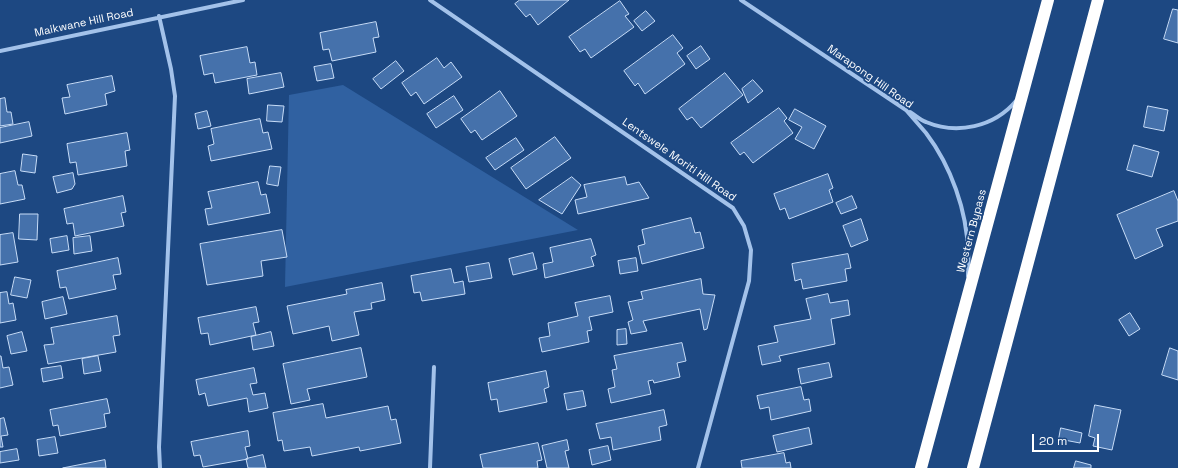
<!DOCTYPE html>
<style>
body{margin:0}
#map{position:relative;width:1178px;height:468px;overflow:hidden;background:#1d4882;font-family:"Space Grotesk",sans-serif}
canvas{display:block}
.scale{position:absolute;left:1032px;top:434px;width:67px;height:18px;box-sizing:border-box;border:2px solid #fff;border-top:0;padding-left:5px;font-size:12px;line-height:14px;white-space:nowrap;color:#fff;-webkit-text-stroke:3px #1d4882;paint-order:stroke}
</style>
<div id="map">
<canvas width="1178" height="468"></canvas>
<div class="scale">20 m</div>
</div>
<script>
const g = document.querySelector('canvas').getContext('2d');
g.lineJoin = 'round';
function paint(path, color) { g.fillStyle = color; g.fill(path, 'evenodd'); }
function strokePath(path, color, width, dash) { g.strokeStyle = color; g.lineWidth = width; g.lineCap = dash ? 'butt' : 'round'; g.setLineDash(dash || []); g.stroke(path); }
function drawText(font, color, halo, rows, align = 'center') {
  g.font = font + ' "Space Grotesk",sans-serif'; g.lineWidth = 3.5; g.setLineDash([]); g.textBaseline = 'middle'; g.strokeStyle = halo; g.fillStyle = color; for (const [text, x, y, turn = 0] of rows) {
    g.save(); g.translate(x, y); g.rotate((+turn || 0) * Math.PI / 180); g.textAlign = isNaN(turn) ? turn : align; if (halo) g.strokeText(text, 0, 0); g.fillText(text, 0, 0); g.restore();
  }
}
const green = new Path2D(`
 M 343,85 L 578,230 L 285,287 L 289,95 Z`);
const building = new Path2D(`
 M 520,0 L 569,0 L 538,25 L 530,14 L 526,17 L 515,4 Z
 M 620,1 L 629,14 L 625,16 L 634,27 L 591,58 L 585,49 L 580,52 L 569,37 Z
 M 1173,9 L 1178,10 L 1178,43 L 1164,39 Z
 M 646,11 L 655,21 L 642,31 L 634,21 Z
 M 376,22 L 379,37 L 373,38 L 376,52 L 332,61 L 329,49 L 323,50 L 320,33 Z
 M 673,35 L 683,48 L 677,53 L 685,64 L 645,94 L 638,83 L 635,86 L 624,71 Z
 M 701,46 L 710,59 L 696,69 L 687,56 Z
 M 247,47 L 250,63 L 255,62 L 257,75 L 215,83 L 213,73 L 204,75 L 200,56 Z
 M 437,58 L 444,68 L 451,62 L 462,77 L 424,104 L 416,92 L 411,96 L 402,83 Z
 M 396,61 L 404,71 L 381,89 L 373,79 Z
 M 331,64 L 334,78 L 317,81 L 314,67 Z
 M 281,73 L 284,87 L 249,94 L 247,79 Z
 M 725,73 L 743,95 L 701,128 L 692,117 L 687,120 L 679,109 Z
 M 112,76 L 115,91 L 105,94 L 107,105 L 65,114 L 62,98 L 70,97 L 67,85 Z
 M 753,80 L 763,91 L 748,103 L 742,89 Z
 M 500,91 L 517,116 L 482,140 L 475,130 L 471,133 L 461,119 Z
 M 454,96 L 463,110 L 436,128 L 427,114 Z
 M 5,98 L 7,112 L 11,112 L 13,124 L 0,126 L 0,99 Z
 M 268,105 L 284,106 L 282,122 L 267,121 Z
 M 1148,106 L 1168,110 L 1164,131 L 1144,127 Z
 M 779,108 L 787,118 L 784,121 L 793,133 L 753,163 L 744,152 L 740,155 L 731,143 Z
 M 795,109 L 826,126 L 814,149 L 795,139 L 802,127 L 789,120 Z
 M 207,111 L 211,126 L 198,129 L 195,114 Z
 M 260,119 L 263,133 L 268,132 L 272,149 L 211,161 L 208,146 L 214,144 L 211,129 Z
 M 29,122 L 32,136 L 0,143 L 0,128 Z
 M 127,133 L 130,150 L 125,151 L 127,166 L 78,175 L 76,162 L 70,163 L 67,144 Z
 M 555,137 L 571,158 L 526,189 L 511,168 Z
 M 516,138 L 524,150 L 495,170 L 486,158 Z
 M 1134,145 L 1159,152 L 1152,177 L 1127,170 Z
 M 23,154 L 37,156 L 35,173 L 21,171 Z
 M 270,166 L 281,167 L 278,186 L 267,184 Z
 M 15,171 L 18,185 L 22,185 L 25,199 L 0,204 L 0,174 Z
 M 73,173 L 75,184 L 72,189 L 57,193 L 53,177 Z
 M 828,174 L 833,188 L 829,190 L 833,202 L 789,219 L 785,208 L 780,210 L 774,194 Z
 M 572,177 L 581,185 L 562,214 L 539,200 Z
 M 625,177 L 627,185 L 639,182 L 649,198 L 578,214 L 575,200 L 587,197 L 584,185 Z
 M 258,182 L 261,195 L 266,194 L 270,213 L 208,225 L 205,209 L 212,208 L 208,192 Z
 M 1174,191 L 1178,201 L 1178,221 L 1156,229 L 1163,246 L 1135,259 L 1117,215 Z
 M 123,196 L 126,212 L 121,213 L 124,226 L 75,236 L 73,223 L 67,224 L 64,209 Z
 M 852,196 L 857,208 L 841,214 L 836,203 Z
 M 20,214 L 38,214 L 37,240 L 19,239 Z
 M 691,218 L 695,233 L 700,232 L 704,248 L 642,264 L 638,246 L 645,244 L 642,230 Z
 M 861,219 L 868,240 L 851,247 L 843,226 Z
 M 282,230 L 287,257 L 261,261 L 263,276 L 207,285 L 200,244 Z
 M 13,233 L 18,262 L 0,265 L 0,235 Z
 M 67,236 L 69,250 L 52,253 L 50,239 Z
 M 90,236 L 92,251 L 74,254 L 73,238 Z
 M 591,239 L 596,255 L 591,257 L 594,266 L 545,278 L 543,264 L 553,262 L 550,248 Z
 M 533,253 L 537,269 L 513,275 L 509,259 Z
 M 848,254 L 851,268 L 845,269 L 847,281 L 803,289 L 801,279 L 795,281 L 792,264 Z
 M 118,258 L 121,274 L 113,275 L 116,289 L 69,299 L 66,287 L 60,288 L 57,271 Z
 M 636,258 L 638,271 L 620,274 L 618,261 Z
 M 489,263 L 492,278 L 469,282 L 466,267 Z
 M 451,269 L 454,283 L 463,281 L 465,294 L 422,301 L 420,292 L 414,293 L 411,276 Z
 M 15,277 L 31,280 L 27,298 L 11,295 Z
 M 701,279 L 703,294 L 715,295 L 707,329 L 704,330 L 700,309 L 643,321 L 647,331 L 631,334 L 628,322 L 633,320 L 628,302 L 643,299 L 641,292 Z
 M 382,283 L 385,300 L 371,303 L 372,309 L 354,312 L 359,335 L 332,341 L 329,326 L 293,334 L 287,306 L 347,294 L 346,290 Z
 M 7,292 L 9,304 L 13,303 L 16,320 L 0,323 L 0,293 Z
 M 828,294 L 830,303 L 848,300 L 850,315 L 831,319 L 835,344 L 779,356 L 781,361 L 762,365 L 758,346 L 778,342 L 774,326 L 811,319 L 806,299 Z
 M 610,296 L 613,312 L 589,317 L 592,330 L 587,331 L 589,342 L 542,352 L 539,338 L 550,336 L 548,323 L 578,316 L 575,303 Z
 M 63,297 L 67,314 L 45,319 L 42,302 Z
 M 256,307 L 259,322 L 253,323 L 256,335 L 210,345 L 208,333 L 201,334 L 198,318 Z
 M 1130,313 L 1140,329 L 1129,336 L 1119,320 Z
 M 117,316 L 120,335 L 113,336 L 116,352 L 48,364 L 44,345 L 54,344 L 51,328 Z
 M 626,329 L 627,344 L 617,345 L 617,330 Z
 M 22,332 L 27,351 L 11,354 L 7,336 Z
 M 271,332 L 274,346 L 253,350 L 251,337 Z
 M 682,343 L 686,361 L 677,363 L 680,377 L 654,383 L 653,380 L 648,381 L 651,394 L 611,403 L 608,389 L 615,387 L 612,370 L 617,369 L 614,356 Z
 M 361,348 L 367,377 L 307,389 L 310,400 L 291,404 L 283,364 Z
 M 1170,348 L 1178,351 L 1178,380 L 1162,375 Z
 M 0,356 L 1,356 L 3,368 L 9,367 L 13,385 L 0,388 Z
 M 98,356 L 101,371 L 84,374 L 82,359 Z
 M 829,363 L 832,377 L 801,384 L 798,369 Z
 M 61,366 L 63,378 L 43,382 L 41,369 Z
 M 254,368 L 257,383 L 250,384 L 253,395 L 265,393 L 268,408 L 249,412 L 247,398 L 208,406 L 205,393 L 199,395 L 196,380 Z
 M 546,371 L 549,387 L 544,389 L 547,402 L 499,412 L 497,399 L 491,400 L 488,383 Z
 M 801,387 L 804,400 L 809,399 L 811,411 L 771,420 L 769,407 L 760,409 L 757,396 Z
 M 583,391 L 586,406 L 567,410 L 564,394 Z
 M 107,399 L 110,413 L 104,414 L 106,427 L 60,436 L 58,425 L 53,426 L 50,410 Z
 M 323,404 L 326,418 L 388,406 L 391,420 L 396,419 L 401,443 L 360,451 L 359,447 L 312,456 L 310,447 L 284,451 L 282,440 L 278,441 L 273,413 Z
 M 1095,405 L 1121,410 L 1112,450 L 1093,446 L 1095,438 L 1089,436 Z
 M 664,410 L 667,425 L 659,427 L 661,440 L 613,450 L 611,437 L 600,439 L 596,424 Z
 M 4,418 L 8,435 L 1,436 L 3,447 L 0,447 L 0,419 Z
 M 809,428 L 812,444 L 777,452 L 773,436 Z
 M 1061,428 L 1082,433 L 1080,443 L 1059,439 Z
 M 248,431 L 250,446 L 245,447 L 248,459 L 203,467 L 200,455 L 194,456 L 191,442 Z
 M 55,437 L 58,453 L 39,456 L 37,440 Z
 M 567,440 L 569,450 L 565,451 L 569,468 L 547,468 L 542,446 Z
 M 538,443 L 542,460 L 537,461 L 538,468 L 483,468 L 480,455 Z
 M 608,446 L 611,460 L 592,465 L 589,450 Z
 M 17,449 L 19,460 L 0,463 L 0,452 Z
 M 784,453 L 786,463 L 790,462 L 791,468 L 742,468 L 741,461 Z
 M 263,455 L 266,468 L 248,468 L 246,459 Z
 M 105,460 L 106,468 L 63,468 Z
 M 1076,461 L 1091,465 L 1091,468 L 1074,468 Z`);
const street = new Path2D(`
 M 430,0 L 733,208 L 744,226 L 751,250 L 749,281 L 698,468
 M 741,0 L 906,110 C 912,117 919,125 926,133 C 951,166 967,211 968,252 C 969,260 968,268 968,276
 M 159,16 L 171,69 L 175,96 L 159,447 L 160,468
 M 0,51 L 243,0
 M 910,112 C 915,115 920,120 926,122 C 957,135 994,127 1016,101
 M 430,468 L 434,367`);
const highway = new Path2D(`
 M 921,468 L 1048,0
 M 973,468 L 1098,0`);
const streetNames = [
 ["Maikwane Hill Road",84,23,-12],
 ["Marapong Hill Road",870,77,35],
 ["Lentswele Moriti Hill Road",679,160,35],
 ["Western Bypass",972,231,-75]
];
paint(green, '#3061a1');
paint(building, '#4571ab');
strokePath(building, '#c7dcf7', 1);
strokePath(street, '#a3c2ea', 4);
strokePath(highway, '#fff', 12);
drawText('11px', '#fff', '#1d4882', streetNames);
</script>
